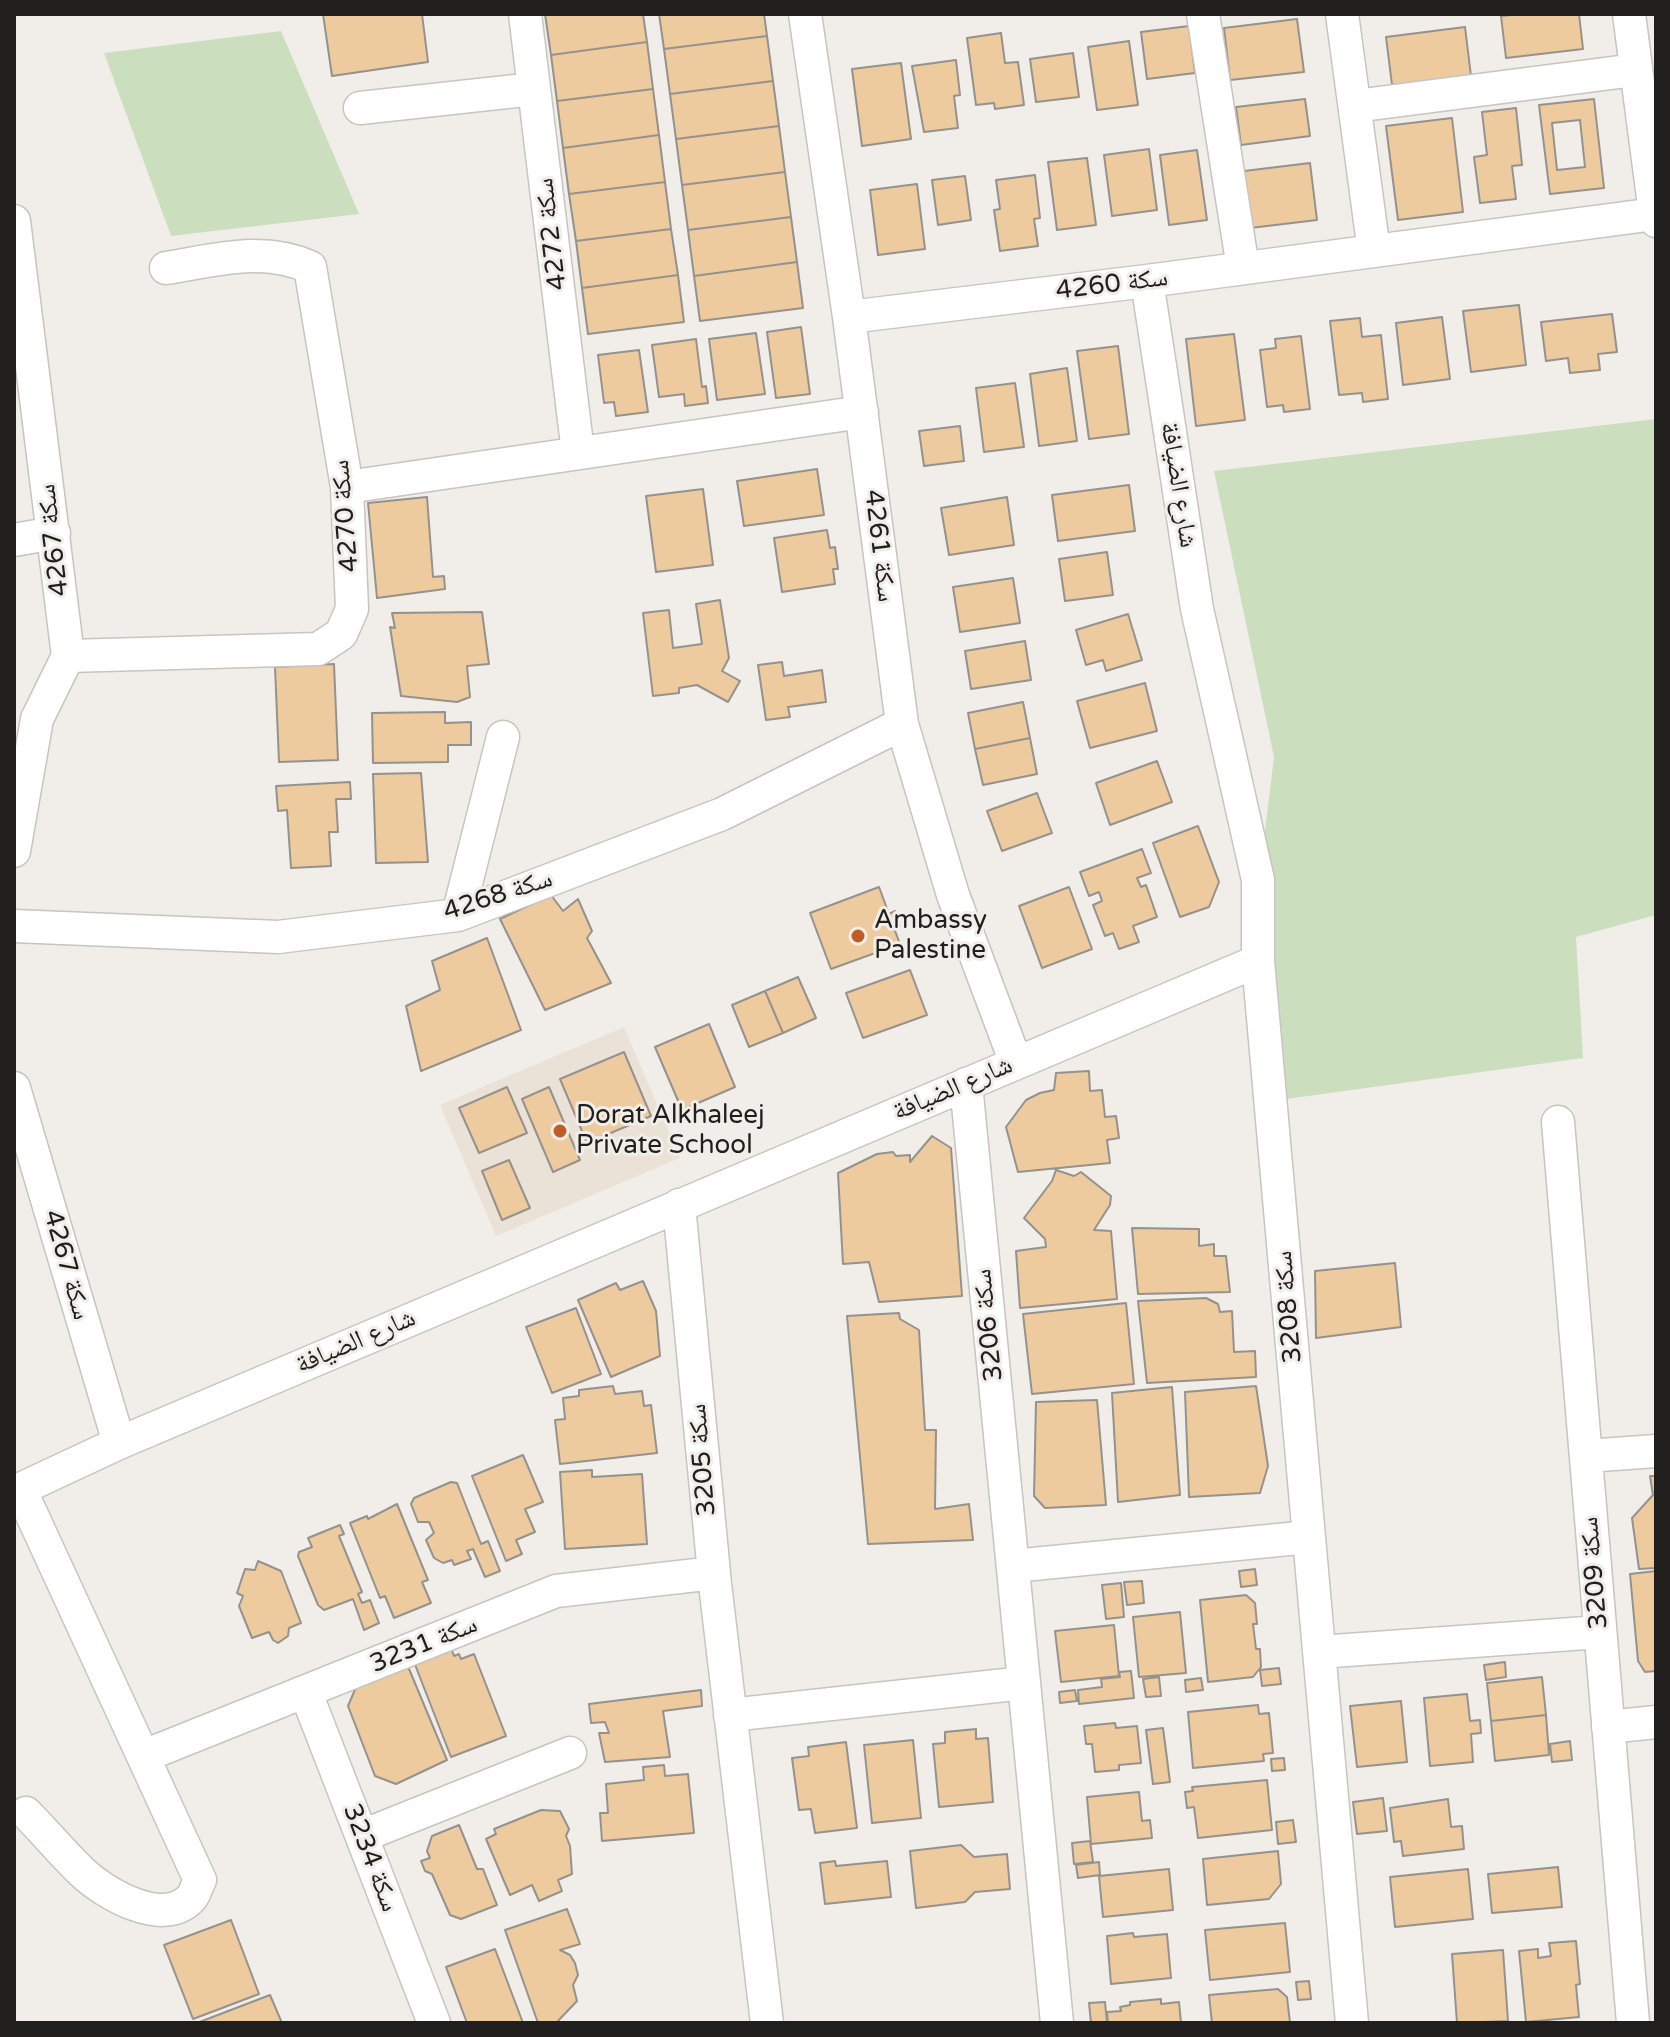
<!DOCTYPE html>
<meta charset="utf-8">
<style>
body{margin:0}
#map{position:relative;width:1670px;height:2037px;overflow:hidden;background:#f1eee9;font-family:"Varela Round",sans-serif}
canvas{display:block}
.frame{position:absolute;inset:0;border:16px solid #201f1d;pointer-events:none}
</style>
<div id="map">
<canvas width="1670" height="2037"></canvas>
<div class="frame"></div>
</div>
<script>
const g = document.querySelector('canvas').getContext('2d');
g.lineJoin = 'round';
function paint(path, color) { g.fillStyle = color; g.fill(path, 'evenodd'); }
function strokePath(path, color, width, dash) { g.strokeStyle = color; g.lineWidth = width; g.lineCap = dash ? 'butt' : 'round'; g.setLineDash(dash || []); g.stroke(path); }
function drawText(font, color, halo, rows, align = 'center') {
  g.font = font + ' "Varela Round","Noto Naskh Arabic",sans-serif'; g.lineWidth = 6; g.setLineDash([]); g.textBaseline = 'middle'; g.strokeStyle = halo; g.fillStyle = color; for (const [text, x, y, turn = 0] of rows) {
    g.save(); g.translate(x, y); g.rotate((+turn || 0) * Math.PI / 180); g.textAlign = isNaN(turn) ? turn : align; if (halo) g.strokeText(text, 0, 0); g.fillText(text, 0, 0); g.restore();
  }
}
const built = new Path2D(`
 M 624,1027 L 680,1158 L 496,1236 L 440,1105 Z`);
const green = new Path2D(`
 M 281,31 L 359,214 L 171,236 L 104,53 Z
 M 1656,419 L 1656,915 L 1576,937 L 1583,1058 L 1272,1101 L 1259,880 L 1274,757 L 1214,471 Z`);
const building = new Path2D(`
 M 323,14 L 422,14 L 428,62 L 332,76 Z
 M 545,14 L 643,14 L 647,42 L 551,55 Z
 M 659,14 L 764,14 L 767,36 L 664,49 Z
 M 1521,14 L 1579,14 L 1583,49 L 1506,58 L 1501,16 Z
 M 1297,19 L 1304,72 L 1230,80 L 1224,28 Z
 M 1189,26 L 1195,73 L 1147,79 L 1141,32 Z
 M 1465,27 L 1471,76 L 1392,85 L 1386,37 Z
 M 1001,33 L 1005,63 L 1018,62 L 1024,105 L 995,109 L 994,103 L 976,105 L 967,38 Z
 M 767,36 L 773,81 L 670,94 L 664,49 Z
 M 1129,41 L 1138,105 L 1097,110 L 1088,47 Z
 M 647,42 L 653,89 L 557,101 L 551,55 Z
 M 1073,53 L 1079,97 L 1036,102 L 1030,59 Z
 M 956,60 L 960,95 L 954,96 L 958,128 L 924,132 L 912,66 Z
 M 901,63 L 911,139 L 862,146 L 852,69 Z
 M 773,81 L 779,126 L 676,139 L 670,94 Z
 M 653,89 L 659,135 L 563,148 L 557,101 Z
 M 1305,99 L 1310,136 L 1241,145 L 1236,107 Z
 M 1594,99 L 1604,188 L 1550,194 L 1539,105 Z
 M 1516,108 L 1522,165 L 1512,166 L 1516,199 L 1480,203 L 1474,157 L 1487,155 L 1482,112 Z
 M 1452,118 L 1463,212 L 1398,220 L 1386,126 Z
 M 1580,120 L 1585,167 L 1557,170 L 1552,123 Z
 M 779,126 L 785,172 L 682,185 L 676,139 Z
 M 659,135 L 665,182 L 569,194 L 563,148 Z
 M 1149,149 L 1157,210 L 1112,216 L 1104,155 Z
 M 1197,150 L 1207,220 L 1169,225 L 1160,155 Z
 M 1087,158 L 1096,225 L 1057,230 L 1048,162 Z
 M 1310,163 L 1317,220 L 1242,229 L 1236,172 Z
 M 785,172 L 791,217 L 688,230 L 682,185 Z
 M 1035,175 L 1040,218 L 1034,219 L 1038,246 L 1000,251 L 994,210 L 1000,209 L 996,180 Z
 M 965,176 L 971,220 L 938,225 L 932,180 Z
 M 665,182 L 671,229 L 576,241 L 569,194 Z
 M 917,184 L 925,249 L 878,255 L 870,190 Z
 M 791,217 L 797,262 L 694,276 L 688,230 Z
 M 671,229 L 678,275 L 582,288 L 576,241 Z
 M 797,262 L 803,308 L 700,321 L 694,276 Z
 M 678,275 L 684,322 L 588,334 L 582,288 Z
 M 1519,305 L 1526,365 L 1471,372 L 1463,311 Z
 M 1612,314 L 1617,352 L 1598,354 L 1600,370 L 1570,373 L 1568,358 L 1546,361 L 1541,322 Z
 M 1442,317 L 1450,379 L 1403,385 L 1396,323 Z
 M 1360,318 L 1362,337 L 1381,335 L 1388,399 L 1363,402 L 1362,393 L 1339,395 L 1330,321 Z
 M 801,327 L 810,394 L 776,398 L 767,332 Z
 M 756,333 L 765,394 L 717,400 L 709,339 Z
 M 1234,334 L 1245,420 L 1196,426 L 1186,339 Z
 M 1301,336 L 1310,409 L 1284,412 L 1283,405 L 1267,407 L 1260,350 L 1276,348 L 1275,339 Z
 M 696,339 L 702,387 L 706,386 L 708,403 L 685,406 L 684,394 L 659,397 L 652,345 Z
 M 1118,346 L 1129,434 L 1089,439 L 1077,351 Z
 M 639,350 L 648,412 L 616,416 L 614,402 L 604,403 L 598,355 Z
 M 1067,368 L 1077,441 L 1039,446 L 1030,374 Z
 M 1015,383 L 1024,447 L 984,452 L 976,388 Z
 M 960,426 L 964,461 L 924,466 L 919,431 Z
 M 817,469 L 824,515 L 744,526 L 737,481 Z
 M 1129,485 L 1135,531 L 1058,541 L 1052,495 Z
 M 703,489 L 713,565 L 656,572 L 646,496 Z
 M 427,497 L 433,577 L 444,576 L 445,589 L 377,598 L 368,503 Z
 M 1007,497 L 1014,545 L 949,555 L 941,508 Z
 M 827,530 L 830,548 L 835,547 L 838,569 L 833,569 L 835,584 L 782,592 L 774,538 Z
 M 1107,552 L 1113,595 L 1065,601 L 1059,559 Z
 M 1013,578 L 1020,623 L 960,632 L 953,587 Z
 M 720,600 L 729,658 L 722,671 L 740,681 L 728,702 L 697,685 L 679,688 L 679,693 L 653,696 L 643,613 L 669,610 L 673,648 L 702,644 L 696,604 Z
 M 482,612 L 489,664 L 467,666 L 470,697 L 457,702 L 401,696 L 390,627 L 395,628 L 392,613 Z
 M 1128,614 L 1142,660 L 1106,671 L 1103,660 L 1086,665 L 1076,630 Z
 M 1025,641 L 1031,680 L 971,689 L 965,651 Z
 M 782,662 L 784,676 L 822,670 L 826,702 L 788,707 L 790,717 L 766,720 L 758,665 Z
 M 334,664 L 338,760 L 279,762 L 275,667 Z
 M 1145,683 L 1157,731 L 1090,748 L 1077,701 Z
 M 1023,702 L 1030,738 L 975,749 L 968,713 Z
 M 445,712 L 445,723 L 471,722 L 471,745 L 448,745 L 448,762 L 373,763 L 372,713 Z
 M 1030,738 L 1037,774 L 983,785 L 975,749 Z
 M 1157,761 L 1172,802 L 1110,825 L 1096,783 Z
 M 421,773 L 428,862 L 376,863 L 373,774 Z
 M 350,782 L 351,799 L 336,799 L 338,832 L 329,832 L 331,866 L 291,868 L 287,810 L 278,811 L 276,786 Z
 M 1037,793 L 1052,833 L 1002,851 L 987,811 Z
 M 1198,826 L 1219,882 L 1209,907 L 1180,917 L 1153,843 Z
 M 1142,849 L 1151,873 L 1137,878 L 1141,887 L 1146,885 L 1157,917 L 1133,926 L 1139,942 L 1119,949 L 1113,933 L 1105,936 L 1093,905 L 1102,901 L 1099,892 L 1089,896 L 1080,872 Z
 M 879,887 L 889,914 L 895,911 L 900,926 L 894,928 L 900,944 L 831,969 L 810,913 Z
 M 1069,887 L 1092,949 L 1042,968 L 1019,906 Z
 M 551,895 L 563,911 L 578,899 L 592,931 L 587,938 L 611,983 L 545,1010 L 500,919 Z
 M 487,938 L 521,1030 L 421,1071 L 406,1006 L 440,990 L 432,961 Z
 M 910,970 L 927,1015 L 863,1038 L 846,993 Z
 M 798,977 L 816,1018 L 783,1033 L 765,991 Z
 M 765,991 L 783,1033 L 749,1047 L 732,1005 Z
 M 709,1024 L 735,1087 L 682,1110 L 655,1047 Z
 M 624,1052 L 651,1116 L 587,1143 L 560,1079 Z
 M 1089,1071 L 1090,1091 L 1102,1090 L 1105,1117 L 1116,1116 L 1119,1138 L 1107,1140 L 1110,1163 L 1018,1172 L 1006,1127 L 1026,1100 L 1040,1093 L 1054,1090 L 1056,1073 Z
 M 507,1087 L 527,1133 L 479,1153 L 459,1108 Z
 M 549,1087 L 580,1160 L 553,1172 L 522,1099 Z
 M 932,1136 L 951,1148 L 962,1296 L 879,1302 L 869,1262 L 843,1264 L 838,1173 L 877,1154 L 893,1152 L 896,1156 L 910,1155 L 910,1162 Z
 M 509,1160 L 530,1208 L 502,1220 L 482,1171 Z
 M 1056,1170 L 1074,1176 L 1081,1172 L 1111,1196 L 1110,1205 L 1094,1230 L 1111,1231 L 1117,1299 L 1020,1308 L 1016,1251 L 1046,1247 L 1045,1239 L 1024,1218 L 1052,1181 Z
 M 1132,1228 L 1199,1229 L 1199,1246 L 1214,1244 L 1214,1256 L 1226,1256 L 1230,1292 L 1138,1294 Z
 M 1395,1263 L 1401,1327 L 1316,1338 L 1315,1271 Z
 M 643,1281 L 656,1311 L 660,1356 L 611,1377 L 578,1300 L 616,1283 L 620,1290 Z
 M 1206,1298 L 1218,1304 L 1220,1312 L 1232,1311 L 1234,1352 L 1255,1351 L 1256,1377 L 1147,1383 L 1138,1301 Z
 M 1126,1303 L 1134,1384 L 1032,1394 L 1023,1314 Z
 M 576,1308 L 601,1374 L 552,1393 L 526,1327 Z
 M 899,1313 L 900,1319 L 919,1330 L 925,1430 L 936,1430 L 935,1509 L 969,1504 L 973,1540 L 868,1544 L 847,1316 Z
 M 613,1386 L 615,1394 L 642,1391 L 644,1406 L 651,1405 L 657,1453 L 560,1464 L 555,1420 L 565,1419 L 563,1398 L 579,1396 L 579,1390 Z
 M 1256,1386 L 1268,1466 L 1260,1493 L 1189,1497 L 1185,1392 Z
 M 1172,1387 L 1180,1495 L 1118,1502 L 1112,1393 Z
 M 1097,1400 L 1106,1505 L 1045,1508 L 1034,1496 L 1036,1402 Z
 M 523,1455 L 543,1502 L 525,1509 L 535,1532 L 516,1540 L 522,1554 L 506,1561 L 472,1476 Z
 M 592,1470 L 592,1477 L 642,1474 L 647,1544 L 565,1549 L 560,1472 Z
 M 1650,1476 L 1656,1476 L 1656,1568 L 1639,1569 L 1632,1518 L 1653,1495 Z
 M 451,1482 L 457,1483 L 481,1544 L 488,1541 L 500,1571 L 485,1577 L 473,1549 L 467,1551 L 471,1559 L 454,1565 L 452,1560 L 443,1563 L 434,1558 L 426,1540 L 434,1533 L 429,1522 L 418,1522 L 411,1504 L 414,1498 Z
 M 397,1504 L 428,1580 L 422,1582 L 431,1603 L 394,1618 L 385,1596 L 380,1598 L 350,1523 L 367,1516 L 368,1519 Z
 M 340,1525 L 344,1534 L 339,1536 L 362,1592 L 358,1594 L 362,1603 L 370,1600 L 379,1623 L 364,1630 L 353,1599 L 324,1610 L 318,1605 L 298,1556 L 299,1552 L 312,1547 L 308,1538 Z
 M 258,1561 L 281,1571 L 301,1623 L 289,1628 L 288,1636 L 278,1643 L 273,1640 L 269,1632 L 252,1638 L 239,1606 L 243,1596 L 237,1593 L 245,1569 L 255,1570 Z
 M 1255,1569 L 1257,1585 L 1241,1587 L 1239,1571 Z
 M 1656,1571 L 1656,1671 L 1645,1672 L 1638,1661 L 1630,1574 Z
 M 1142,1581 L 1144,1603 L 1127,1605 L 1124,1582 Z
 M 1121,1583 L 1124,1617 L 1106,1619 L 1102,1585 Z
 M 1246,1595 L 1255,1603 L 1257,1624 L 1253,1624 L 1256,1649 L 1260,1649 L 1261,1667 L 1253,1677 L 1208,1682 L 1200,1600 Z
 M 1180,1612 L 1186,1673 L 1139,1677 L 1133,1617 Z
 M 1114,1625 L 1119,1676 L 1061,1682 L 1055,1631 Z
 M 451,1648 L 454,1656 L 459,1654 L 461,1659 L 474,1654 L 506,1736 L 451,1757 L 414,1662 Z
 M 1505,1662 L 1506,1677 L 1486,1680 L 1484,1665 Z
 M 407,1664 L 447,1760 L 396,1784 L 375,1776 L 348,1706 L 357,1685 Z
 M 1279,1668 L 1281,1684 L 1262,1686 L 1260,1670 Z
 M 1131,1671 L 1134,1698 L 1079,1704 L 1078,1690 L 1102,1687 L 1101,1679 L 1120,1677 L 1119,1672 Z
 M 1159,1677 L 1161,1696 L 1146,1697 L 1143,1679 Z
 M 1542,1677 L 1546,1715 L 1491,1721 L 1487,1683 Z
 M 1201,1678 L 1203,1690 L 1186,1692 L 1185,1680 Z
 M 701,1690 L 702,1706 L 663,1711 L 670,1757 L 605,1762 L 599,1733 L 609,1733 L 605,1722 L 591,1723 L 589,1704 Z
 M 1075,1690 L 1077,1701 L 1060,1703 L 1059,1692 Z
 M 1467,1694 L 1470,1721 L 1480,1720 L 1481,1733 L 1471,1734 L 1473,1762 L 1430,1766 L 1424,1698 Z
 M 1401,1701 L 1407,1762 L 1357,1767 L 1350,1706 Z
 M 1258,1705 L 1259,1714 L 1269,1713 L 1273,1753 L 1263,1754 L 1264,1761 L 1193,1768 L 1188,1712 Z
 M 1546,1715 L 1549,1755 L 1495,1761 L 1491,1721 Z
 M 1115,1723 L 1116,1728 L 1137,1726 L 1141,1763 L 1119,1765 L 1119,1770 L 1095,1772 L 1092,1744 L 1086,1744 L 1084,1726 Z
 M 1163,1728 L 1170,1782 L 1153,1784 L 1146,1730 Z
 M 976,1729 L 976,1739 L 988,1738 L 993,1802 L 939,1807 L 933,1744 L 945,1743 L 945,1732 Z
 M 913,1740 L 921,1818 L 872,1823 L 864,1745 Z
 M 1570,1741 L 1572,1760 L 1552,1762 L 1550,1744 Z
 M 846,1742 L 857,1828 L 815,1833 L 811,1809 L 799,1810 L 792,1758 L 809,1756 L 808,1747 Z
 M 1284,1758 L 1285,1770 L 1272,1771 L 1271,1759 Z
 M 664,1765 L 665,1776 L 688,1774 L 694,1833 L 602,1841 L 600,1813 L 608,1813 L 606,1784 L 644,1780 L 643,1767 Z
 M 1267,1780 L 1272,1830 L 1198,1838 L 1194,1807 L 1187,1808 L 1185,1792 L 1193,1791 L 1192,1787 Z
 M 1139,1792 L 1142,1821 L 1150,1820 L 1152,1838 L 1091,1844 L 1087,1797 Z
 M 1383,1798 L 1387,1831 L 1357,1834 L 1353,1802 Z
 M 1448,1799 L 1451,1827 L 1462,1826 L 1464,1849 L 1403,1856 L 1401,1841 L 1394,1842 L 1390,1808 Z
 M 541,1810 L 560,1811 L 569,1829 L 566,1836 L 570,1846 L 572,1874 L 558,1880 L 562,1891 L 539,1901 L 532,1885 L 510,1895 L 486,1839 L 496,1834 L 494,1829 Z
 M 1293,1820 L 1296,1842 L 1278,1844 L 1276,1822 Z
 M 459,1825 L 477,1869 L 483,1869 L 497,1905 L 461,1919 L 450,1915 L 432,1874 L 425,1871 L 421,1861 L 430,1858 L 427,1851 L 432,1836 Z
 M 1090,1841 L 1093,1862 L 1074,1864 L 1072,1843 Z
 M 961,1845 L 974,1857 L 1007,1854 L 1010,1889 L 975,1892 L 965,1902 L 916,1908 L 910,1851 Z
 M 1278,1851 L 1281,1884 L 1269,1899 L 1207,1905 L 1203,1859 Z
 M 835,1861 L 836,1866 L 887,1861 L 891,1897 L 825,1904 L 820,1863 Z
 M 1099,1862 L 1100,1875 L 1078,1878 L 1076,1865 Z
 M 1558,1867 L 1562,1907 L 1492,1913 L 1488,1874 Z
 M 1169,1869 L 1173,1910 L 1103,1917 L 1099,1876 Z
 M 1468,1869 L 1473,1919 L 1395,1927 L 1390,1877 Z
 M 567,1909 L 580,1944 L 560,1950 L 570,1955 L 575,1963 L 578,1975 L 573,1985 L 577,2001 L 556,2023 L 538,2023 L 505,1930 Z
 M 231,1920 L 259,1994 L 193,2019 L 164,1945 Z
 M 1285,1923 L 1290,1972 L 1210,1980 L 1205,1930 Z
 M 1133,1933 L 1134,1937 L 1167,1934 L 1171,1978 L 1111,1984 L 1107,1936 Z
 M 1576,1941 L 1580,1984 L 1576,1985 L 1579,2017 L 1526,2022 L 1519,1951 L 1538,1949 L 1538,1958 L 1551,1956 L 1549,1943 Z
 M 495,1949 L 523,2023 L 467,2023 L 446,1967 Z
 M 1503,1950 L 1508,2021 L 1457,2023 L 1452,1954 Z
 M 1309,1981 L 1311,1999 L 1298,2000 L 1296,1982 Z
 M 1278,1989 L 1287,1997 L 1290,2023 L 1212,2023 L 1209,1995 Z
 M 270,1995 L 282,2023 L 197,2023 Z
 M 1161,1999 L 1161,2004 L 1179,2002 L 1181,2023 L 1108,2023 L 1107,2012 L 1121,2011 L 1120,2007 L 1130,2005 L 1130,2002 Z
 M 1105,2002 L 1107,2023 L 1091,2023 L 1089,2003 Z`);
const minor = new Path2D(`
 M 525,14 L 578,453
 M 805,14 L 849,317 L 902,724 L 953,895 L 1016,1063
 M 1203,14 L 1243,268
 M 1342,14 L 1374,251
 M 1629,14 L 1656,221
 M 1355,106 L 1635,70
 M 360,108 L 534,89
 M 14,221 L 68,656 L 37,719 L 14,851
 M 849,317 L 1147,281 L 1655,214
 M 347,487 L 862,412
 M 14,540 L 54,533
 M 68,656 L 318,649 L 341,634 L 352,609 L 347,487 L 310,267 C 263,246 216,260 166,268
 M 458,915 L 503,737
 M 14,926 L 278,937 L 458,915 L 722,814 L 902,724
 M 1258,961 L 1352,2023
 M 966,1084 L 1057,2023
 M 14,1088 L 119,1443
 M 1558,1122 L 1633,2023
 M 679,1205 L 715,1584 L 767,2023
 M 1586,1456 L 1656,1451
 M 20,1489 L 200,1880 C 197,1885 195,1893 192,1897 C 165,1929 105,1894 82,1872 C 62,1853 45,1832 26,1813
 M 14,1492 L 119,1443 L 1258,961 L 1258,880 L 1197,609 L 1147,281
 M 1013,1566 L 1309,1537
 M 1319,1652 L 1600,1632
 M 306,1693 L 434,2023
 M 730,1715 L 1024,1683
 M 1608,1727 L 1656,1722
 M 144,1756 L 556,1591 L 714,1573
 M 362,1836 L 570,1753`);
const markers = [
 [858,936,8,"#c05c27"],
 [560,1131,8,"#c05c27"]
];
const streetNames = [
 ["سكة 4272",552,234,-97],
 ["سكة 4260",1112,285,-7],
 ["شارع الضيافة",1178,485,81],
 ["سكة 4270",346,516,-95],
 ["سكة 4267",54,540,-97],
 ["سكة 4261",879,546,83],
 ["سكة 4268",498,896,-18],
 ["شارع الضيافة",953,1089,-23],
 ["سكة 4267",66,1265,74],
 ["سكة 3208",1289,1307,-95],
 ["سكة 3206",989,1325,-96],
 ["شارع الضيافة",356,1342,-23],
 ["سكة 3205",703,1460,-95],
 ["سكة 3209",1595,1573,-95],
 ["سكة 3231",424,1645,-22],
 ["سكة 3234",370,1858,69]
];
const poiNames = [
 ["Ambassy",874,921],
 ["Palestine",874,951],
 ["Dorat Alkhaleej",576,1116],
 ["Private School",576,1146]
];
paint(built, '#ebe2d7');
paint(green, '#cbdfbe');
paint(building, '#eecb9e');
strokePath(building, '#95928e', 2);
strokePath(minor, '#c8c4c0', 35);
strokePath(minor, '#fff', 32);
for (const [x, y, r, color] of markers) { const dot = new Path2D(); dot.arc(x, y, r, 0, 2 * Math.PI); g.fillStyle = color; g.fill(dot); strokePath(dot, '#f1eee9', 3); }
drawText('26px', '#201f1d', '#f1eee9', streetNames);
drawText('26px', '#201f1d', '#f1eee9', poiNames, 'left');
</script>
